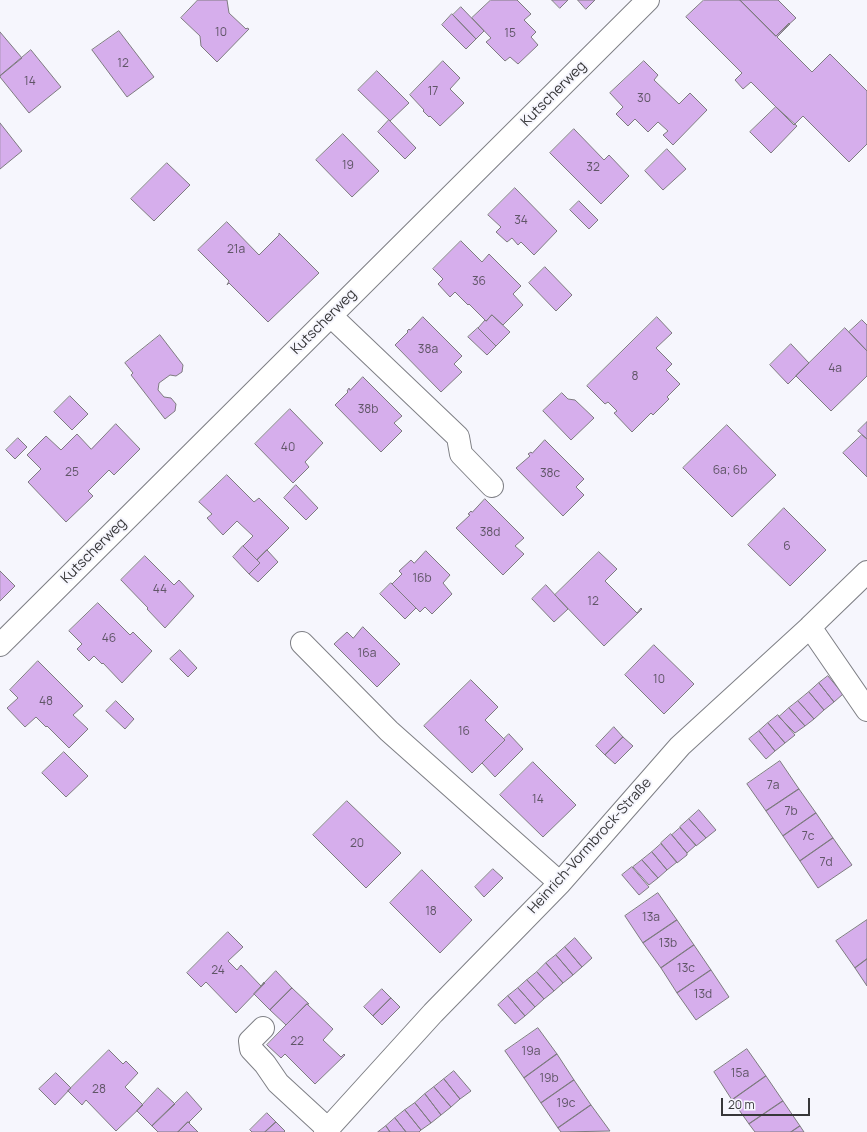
<!DOCTYPE html>
<meta charset="utf-8">
<style>
body{margin:0}
#map{position:relative;width:867px;height:1132px;overflow:hidden;background:#f6f6fd;font-family:Manrope,sans-serif}
canvas{display:block}
.scale{position:absolute;left:721px;top:1098px;width:89px;height:18px;box-sizing:border-box;border:2px solid #373739;border-top:0;padding-left:5px;font-size:12px;line-height:14px;white-space:nowrap;color:#373739;-webkit-text-stroke:3px #f6f6fd;paint-order:stroke}
</style>
<div id="map">
<canvas width="867" height="1132"></canvas>
<div class="scale">20 m</div>
</div>
<script>
const g = document.querySelector('canvas').getContext('2d');
g.lineJoin = 'round';
function paint(path, color) { g.fillStyle = color; g.fill(path, 'evenodd'); }
function strokePath(path, color, width, dash) { g.strokeStyle = color; g.lineWidth = width; g.lineCap = dash ? 'butt' : 'round'; g.setLineDash(dash || []); g.stroke(path); }
function drawText(font, color, halo, rows, align = 'center') {
  g.font = font + ' Manrope,sans-serif'; g.lineWidth = 4; g.setLineDash([]); g.textBaseline = 'middle'; g.strokeStyle = halo; g.fillStyle = color; for (const [text, x, y, turn = 0] of rows) {
    g.save(); g.translate(x, y); g.rotate((+turn || 0) * Math.PI / 180); g.textAlign = isNaN(turn) ? turn : align; if (halo) g.strokeText(text, 0, 0); g.fillText(text, 0, 0); g.restore();
  }
}
const building = new Path2D(`
 M 198,0 L 227,0 L 229,13 L 246,29 L 247,28 L 249,29 L 217,62 L 201,46 L 200,36 L 181,18 Z
 M 491,0 L 517,0 L 531,14 L 524,20 L 536,32 L 531,37 L 538,45 L 518,64 L 510,57 L 505,61 L 486,42 L 491,38 L 472,18 Z
 M 552,0 L 568,0 L 560,8 Z
 M 578,0 L 595,0 L 586,9 Z
 M 704,0 L 740,0 L 776,36 L 789,23 L 790,24 L 777,37 L 812,72 L 830,54 L 867,91 L 867,144 L 849,162 L 803,116 L 794,125 L 751,82 L 743,89 L 735,80 L 742,73 L 686,17 Z
 M 740,0 L 778,0 L 796,18 L 776,36 Z
 M 461,7 L 484,31 L 476,39 L 453,15 Z
 M 452,14 L 476,39 L 466,49 L 442,25 Z
 M 119,31 L 154,77 L 127,97 L 92,50 Z
 M 0,32 L 22,58 L 0,76 Z
 M 31,50 L 61,87 L 29,113 L 0,77 L 0,76 Z
 M 443,61 L 460,78 L 450,89 L 464,103 L 440,126 L 430,116 L 429,117 L 423,111 L 424,110 L 410,95 Z
 M 644,61 L 658,75 L 654,80 L 679,104 L 690,93 L 707,110 L 673,145 L 663,135 L 668,131 L 658,122 L 648,132 L 635,119 L 628,126 L 616,114 L 623,107 L 610,93 Z
 M 377,71 L 409,103 L 390,121 L 358,90 Z
 M 776,107 L 797,126 L 771,153 L 750,132 Z
 M 389,120 L 416,148 L 405,159 L 378,132 Z
 M 0,123 L 22,151 L 0,169 Z
 M 574,129 L 604,160 L 609,155 L 629,176 L 601,204 L 550,153 Z
 M 343,134 L 379,171 L 352,197 L 316,160 Z
 M 667,149 L 686,169 L 663,190 L 645,171 Z
 M 167,163 L 190,185 L 154,221 L 131,199 Z
 M 515,188 L 557,231 L 534,255 L 521,242 L 518,245 L 512,238 L 507,242 L 496,232 L 501,227 L 488,215 Z
 M 579,201 L 598,220 L 589,229 L 570,210 Z
 M 227,222 L 259,255 L 279,235 L 279,233 L 319,273 L 268,322 L 229,283 L 227,285 L 229,281 L 198,250 Z
 M 461,241 L 482,262 L 489,254 L 521,286 L 513,294 L 523,305 L 503,325 L 492,315 L 486,321 L 469,304 L 468,305 L 455,292 L 450,297 L 438,284 L 443,279 L 433,269 Z
 M 545,267 L 572,295 L 556,311 L 529,283 Z
 M 492,315 L 510,332 L 496,346 L 478,328 L 485,320 L 486,321 Z
 M 423,317 L 462,356 L 454,364 L 462,372 L 441,392 L 395,345 L 408,332 L 407,331 L 409,329 L 410,330 Z
 M 657,317 L 672,333 L 656,348 L 672,364 L 666,370 L 680,384 L 667,397 L 669,399 L 653,415 L 651,413 L 632,432 L 614,413 L 617,411 L 608,402 L 605,404 L 587,386 Z
 M 862,320 L 867,325 L 867,351 L 849,332 Z
 M 478,328 L 496,346 L 487,355 L 468,337 Z
 M 845,328 L 867,351 L 867,376 L 831,411 L 796,376 Z
 M 160,335 L 183,365 L 182,372 L 176,376 L 170,375 L 159,383 L 158,390 L 164,397 L 171,398 L 176,404 L 175,411 L 165,419 L 131,375 L 133,373 L 125,363 Z
 M 791,344 L 809,363 L 788,384 L 770,365 Z
 M 363,377 L 402,416 L 394,423 L 402,431 L 381,452 L 335,405 L 348,392 L 347,391 L 349,388 L 350,390 Z
 M 562,393 L 568,399 L 575,400 L 594,418 L 571,440 L 543,411 Z
 M 70,396 L 88,414 L 72,430 L 54,412 Z
 M 290,409 L 323,443 L 305,462 L 309,467 L 293,483 L 255,444 Z
 M 867,422 L 867,439 L 858,431 Z
 M 116,424 L 140,449 L 114,475 L 109,470 L 88,491 L 93,496 L 66,522 L 28,482 L 41,469 L 27,455 L 46,436 L 61,450 L 77,434 L 91,449 Z
 M 727,425 L 776,475 L 732,517 L 683,468 Z
 M 862,435 L 867,439 L 867,477 L 843,453 Z
 M 18,438 L 27,447 L 15,459 L 6,450 Z
 M 545,440 L 584,479 L 576,487 L 584,495 L 563,516 L 516,468 L 530,456 L 528,454 L 531,452 L 532,453 Z
 M 227,475 L 254,502 L 259,498 L 289,528 L 257,560 L 243,546 L 253,536 L 237,521 L 223,535 L 207,518 L 212,514 L 199,502 Z
 M 296,485 L 318,508 L 306,520 L 284,498 Z
 M 485,499 L 524,538 L 515,546 L 524,554 L 503,575 L 456,528 L 470,515 L 468,514 L 471,511 L 472,512 Z
 M 784,508 L 826,550 L 790,586 L 748,545 Z
 M 243,546 L 260,563 L 249,574 L 233,557 Z
 M 267,550 L 278,562 L 258,582 L 249,574 L 260,563 L 257,560 Z
 M 426,551 L 450,575 L 443,583 L 452,594 L 432,614 L 425,607 L 420,612 L 392,584 L 402,574 L 399,571 L 411,560 L 414,563 Z
 M 599,552 L 617,569 L 605,581 L 637,613 L 641,608 L 642,609 L 604,646 L 555,595 Z
 M 145,556 L 174,585 L 179,580 L 194,596 L 165,628 L 147,609 L 148,608 L 121,580 Z
 M 0,571 L 15,586 L 0,601 Z
 M 391,583 L 416,608 L 405,619 L 380,594 Z
 M 546,585 L 568,609 L 554,622 L 532,599 Z
 M 98,603 L 130,635 L 133,632 L 152,651 L 122,683 L 103,663 L 102,664 L 94,656 L 89,661 L 77,649 L 82,644 L 69,631 Z
 M 363,627 L 400,664 L 377,687 L 334,644 L 347,632 L 353,638 Z
 M 654,645 L 694,684 L 664,714 L 625,675 Z
 M 180,650 L 197,668 L 188,677 L 170,659 Z
 M 38,661 L 83,706 L 73,715 L 88,729 L 69,748 L 47,726 L 46,727 L 36,717 L 25,727 L 7,708 L 18,698 L 10,690 Z
 M 828,676 L 843,694 L 834,702 L 819,683 Z
 M 471,680 L 498,707 L 485,720 L 505,740 L 472,773 L 424,726 Z
 M 819,683 L 834,702 L 824,710 L 809,692 Z
 M 809,692 L 824,710 L 814,719 L 798,701 Z
 M 116,701 L 134,719 L 125,729 L 106,711 Z
 M 798,701 L 814,719 L 805,726 L 789,708 Z
 M 789,708 L 805,726 L 795,733 L 779,717 Z
 M 778,715 L 795,735 L 785,743 L 768,723 Z
 M 768,723 L 785,743 L 775,751 L 759,731 Z
 M 614,727 L 623,737 L 605,755 L 596,746 Z
 M 759,731 L 775,751 L 766,759 L 749,739 Z
 M 509,734 L 523,749 L 495,777 L 482,763 L 505,740 L 504,739 Z
 M 623,737 L 633,746 L 615,764 L 605,755 Z
 M 64,752 L 88,776 L 66,797 L 42,773 Z
 M 780,761 L 799,789 L 766,811 L 747,784 Z
 M 533,762 L 576,805 L 543,837 L 500,795 Z
 M 799,789 L 816,813 L 783,836 L 766,811 Z
 M 347,801 L 401,853 L 366,888 L 313,835 Z
 M 699,810 L 716,830 L 706,838 L 689,819 Z
 M 816,813 L 833,838 L 800,861 L 783,836 Z
 M 689,819 L 706,838 L 696,846 L 680,827 Z
 M 680,828 L 696,845 L 687,853 L 672,835 Z
 M 671,834 L 687,853 L 687,855 L 677,863 L 661,843 Z
 M 833,838 L 852,865 L 818,888 L 800,861 Z
 M 661,844 L 677,862 L 667,870 L 652,852 Z
 M 652,852 L 667,870 L 658,878 L 642,860 Z
 M 642,860 L 658,878 L 649,885 L 633,867 Z
 M 632,867 L 649,887 L 639,895 L 622,875 Z
 M 493,869 L 503,878 L 484,897 L 475,887 Z
 M 422,870 L 472,920 L 440,953 L 390,903 Z
 M 658,893 L 677,920 L 643,943 L 625,916 Z
 M 677,920 L 694,945 L 661,968 L 643,943 Z
 M 867,920 L 867,959 L 855,968 L 836,941 Z
 M 228,932 L 243,947 L 228,961 L 237,970 L 241,965 L 261,986 L 264,982 L 265,983 L 236,1013 L 206,982 L 201,987 L 187,973 Z
 M 575,938 L 592,958 L 582,967 L 565,947 Z
 M 694,945 L 711,970 L 677,993 L 661,968 Z
 M 565,947 L 582,967 L 573,975 L 556,955 Z
 M 556,955 L 573,975 L 563,983 L 546,963 Z
 M 867,959 L 867,986 L 855,968 Z
 M 546,963 L 563,983 L 554,991 L 537,972 Z
 M 711,970 L 729,997 L 696,1020 L 677,993 Z
 M 276,971 L 292,988 L 270,1010 L 254,994 Z
 M 537,972 L 554,991 L 544,999 L 527,980 Z
 M 527,980 L 544,999 L 535,1007 L 518,988 Z
 M 292,988 L 309,1004 L 307,1004 L 286,1025 L 270,1010 Z
 M 518,988 L 535,1007 L 525,1016 L 508,996 Z
 M 382,989 L 391,998 L 373,1016 L 364,1007 Z
 M 508,996 L 525,1016 L 515,1024 L 498,1005 Z
 M 391,998 L 400,1007 L 382,1025 L 373,1016 Z
 M 307,1004 L 333,1029 L 323,1040 L 341,1057 L 344,1054 L 345,1055 L 315,1084 L 285,1054 L 281,1058 L 267,1045 Z
 M 538,1028 L 557,1054 L 524,1078 L 505,1051 Z
 M 747,1049 L 766,1076 L 732,1100 L 714,1072 Z
 M 109,1050 L 123,1064 L 126,1061 L 138,1073 L 125,1087 L 143,1105 L 116,1131 L 86,1100 L 82,1105 L 68,1091 Z
 M 557,1054 L 574,1080 L 541,1103 L 524,1078 Z
 M 454,1071 L 471,1091 L 460,1099 L 444,1079 Z
 M 56,1073 L 71,1088 L 55,1105 L 39,1089 Z
 M 766,1076 L 783,1101 L 749,1124 L 732,1100 Z
 M 444,1079 L 460,1099 L 451,1107 L 434,1087 Z
 M 574,1080 L 591,1105 L 558,1128 L 541,1103 Z
 M 434,1087 L 451,1107 L 441,1115 L 425,1094 Z
 M 158,1088 L 175,1104 L 152,1126 L 137,1111 Z
 M 187,1092 L 202,1109 L 189,1122 L 190,1123 L 188,1122 L 178,1132 L 158,1132 L 152,1126 Z
 M 425,1094 L 441,1115 L 431,1123 L 415,1103 Z
 M 783,1101 L 800,1126 L 791,1132 L 755,1132 L 749,1124 Z
 M 415,1103 L 431,1123 L 421,1130 L 405,1110 Z
 M 591,1105 L 610,1131 L 561,1132 L 558,1128 Z
 M 405,1110 L 421,1130 L 419,1132 L 406,1132 L 395,1118 Z
 M 267,1113 L 276,1122 L 265,1132 L 252,1132 L 250,1130 Z
 M 395,1118 L 406,1132 L 390,1132 L 386,1126 Z
 M 188,1122 L 198,1132 L 178,1132 Z
 M 276,1122 L 285,1131 L 284,1132 L 265,1132 Z
 M 386,1126 L 390,1132 L 378,1132 Z
 M 800,1126 L 804,1132 L 791,1132 Z`);
const minor = new Path2D(`
 M 331,316 L 458,437 L 461,454 L 492,486
 M 810,627 L 867,710
 M 302,643 L 389,731 L 560,883
 M 0,645 L 648,0
 M 263,1028 L 250,1041 L 251,1049 L 265,1064 L 278,1083 L 328,1129
 M 325,1132 L 433,1013 L 560,883 L 680,746 L 810,627 L 867,572`);
const numberNames = [
 ["10",221,33],
 ["15",510,34],
 ["12",123,64],
 ["14",30,82],
 ["17",433,92],
 ["30",644,99],
 ["19",348,166],
 ["32",593,168],
 ["34",521,221],
 ["21a",236,250],
 ["36",479,282],
 ["38a",428,350],
 ["4a",835,369],
 ["8",635,377],
 ["38b",368,410],
 ["40",288,448],
 ["6a; 6b",730,471],
 ["25",72,473],
 ["38c",550,474],
 ["38d",490,533],
 ["6",787,547],
 ["16b",422,579],
 ["44",160,590],
 ["12",593,602],
 ["46",109,639],
 ["16a",367,654],
 ["10",659,680],
 ["48",46,702],
 ["16",464,732],
 ["7a",773,786],
 ["14",538,800],
 ["7b",791,812],
 ["7c",808,837],
 ["20",357,844],
 ["7d",826,863],
 ["18",431,912],
 ["13a",651,918],
 ["13b",668,944],
 ["13c",686,969],
 ["24",218,971],
 ["13d",703,995],
 ["22",297,1042],
 ["19a",531,1052],
 ["15a",740,1074],
 ["19b",549,1079],
 ["28",99,1090],
 ["19c",566,1104]
];
const streetNames = [
 ["Kutscherweg",554,94,-45],
 ["Kutscherweg",324,322,-45],
 ["Kutscherweg",94,551,-45],
 ["Heinrich-Vormbrock-Straße",590,846,-48]
];
paint(building, '#d6aeec');
strokePath(building, '#7e7b80', 1);
strokePath(minor, '#7e7f85', 24);
strokePath(minor, '#fff', 22);
drawText('12px', '#5f5566', null, numberNames);
drawText('14px', '#373739', '#f6f6fd', streetNames);
</script>
